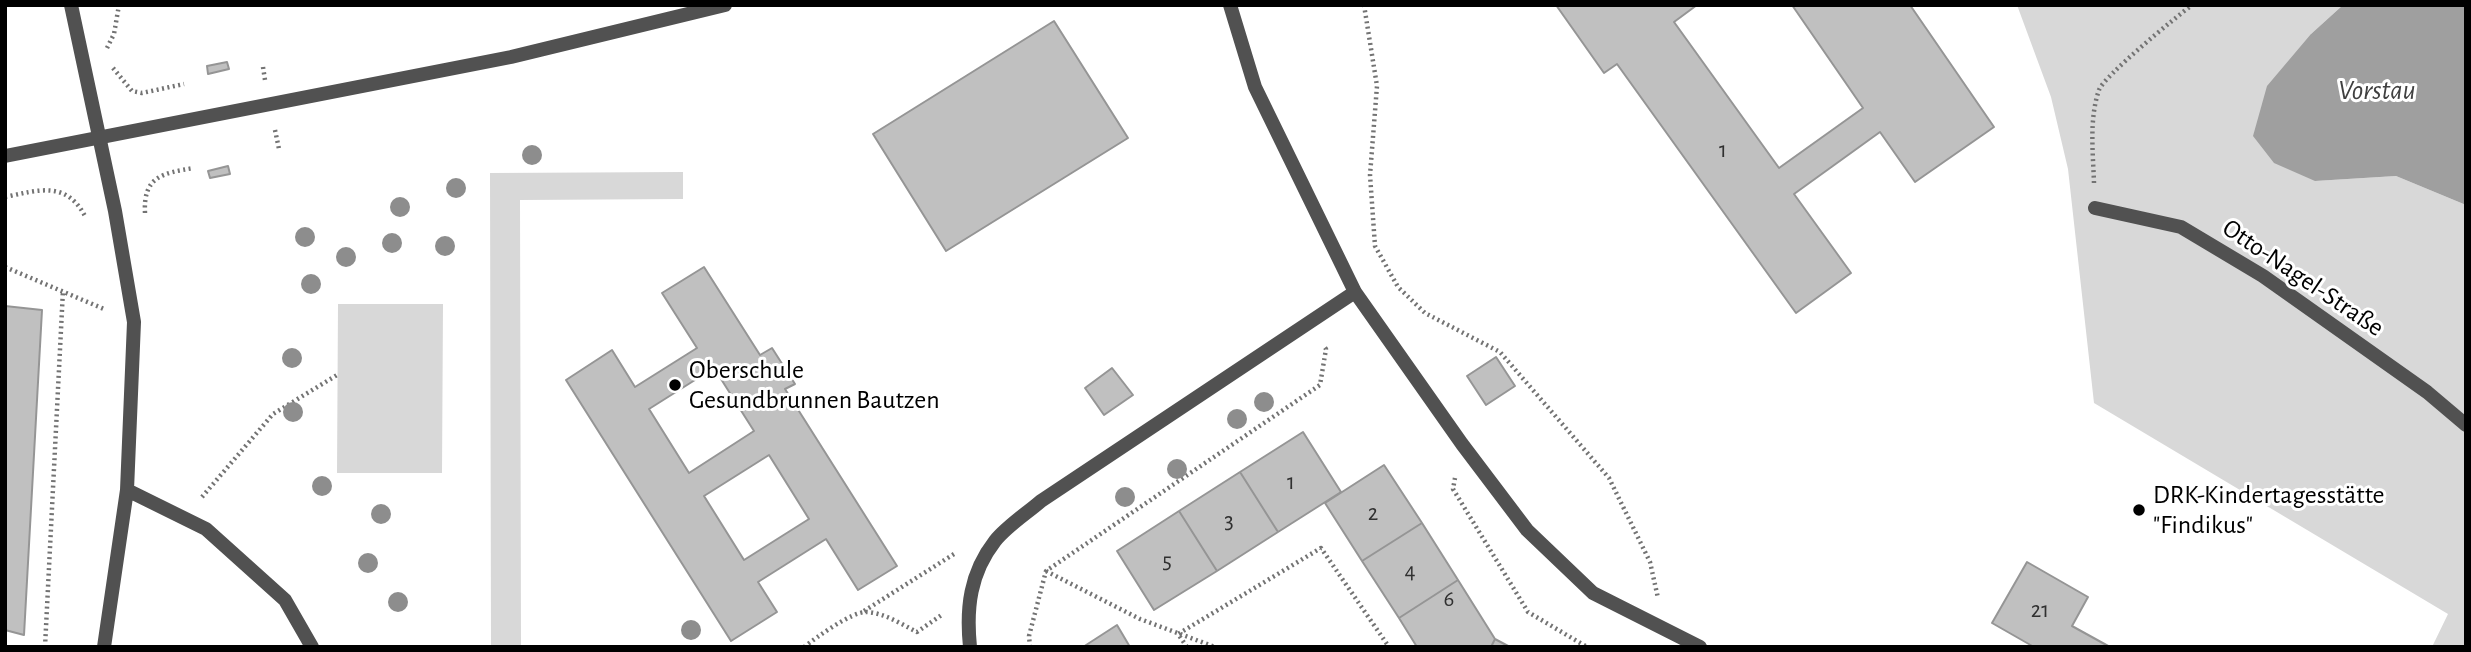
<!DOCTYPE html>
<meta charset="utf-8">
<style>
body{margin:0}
#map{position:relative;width:2471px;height:652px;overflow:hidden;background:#fff;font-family:"Alegreya Sans",sans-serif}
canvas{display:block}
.frame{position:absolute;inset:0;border:7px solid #000;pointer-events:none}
</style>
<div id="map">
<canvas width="2471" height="652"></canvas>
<div class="frame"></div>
</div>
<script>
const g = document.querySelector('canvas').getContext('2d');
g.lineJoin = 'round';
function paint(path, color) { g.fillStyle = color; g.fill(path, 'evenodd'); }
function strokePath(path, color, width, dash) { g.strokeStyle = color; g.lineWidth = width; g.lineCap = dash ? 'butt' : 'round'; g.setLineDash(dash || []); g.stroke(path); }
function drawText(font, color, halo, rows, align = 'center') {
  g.font = font + ' "Alegreya Sans",sans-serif'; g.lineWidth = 6; g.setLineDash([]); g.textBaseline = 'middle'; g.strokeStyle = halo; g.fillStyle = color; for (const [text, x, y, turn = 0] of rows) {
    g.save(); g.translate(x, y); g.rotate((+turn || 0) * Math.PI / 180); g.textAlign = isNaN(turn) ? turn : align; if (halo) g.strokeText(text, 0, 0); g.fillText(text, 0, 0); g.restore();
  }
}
const green = new Path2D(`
 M 2017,5 L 2343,5 L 2311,34 L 2315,181 L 2396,176 L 2466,205 L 2466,647 L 2432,647 L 2448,614 L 2094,403 L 2068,169 L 2051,97 Z
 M 683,172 L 683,199 L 520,200 L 521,647 L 491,647 L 490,173 Z
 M 338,304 L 443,304 L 442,473 L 337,473 Z`);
const water = new Path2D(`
 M 2343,5 L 2466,5 L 2466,205 L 2396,176 L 2315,181 L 2274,163 L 2253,136 L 2267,86 L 2311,34 Z`);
const building = new Path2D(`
 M 1556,5 L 1697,5 L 1674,22 L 1779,168 L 1863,108 L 1792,5 L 1910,5 L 1994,127 L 1915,182 L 1880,132 L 1794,194 L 1851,273 L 1796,313 L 1617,64 L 1604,73 Z
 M 1054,21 L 1128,138 L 946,251 L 873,134 Z
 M 227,62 L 229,69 L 208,74 L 207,66 Z
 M 228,166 L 230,174 L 210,178 L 208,171 Z
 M 704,267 L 760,355 L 772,348 L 795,384 L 785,389 L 897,566 L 858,590 L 826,539 L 758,582 L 777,612 L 731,641 L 566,380 L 612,350 L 635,387 L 697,348 L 662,293 ZM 714,368 L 754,431 L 689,473 L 649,409 ZM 769,455 L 809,519 L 744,560 L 704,496 Z
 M 5,306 L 42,310 L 24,635 L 5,630 Z
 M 1496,357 L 1515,386 L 1486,405 L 1467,376 Z
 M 1112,368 L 1133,395 L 1104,415 L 1085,388 Z
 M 1303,432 L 1341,492 L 1278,532 L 1240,472 Z
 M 1384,465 L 1422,523 L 1362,561 L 1325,503 Z
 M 1240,472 L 1278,532 L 1217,571 L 1179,511 Z
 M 1179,511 L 1217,571 L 1154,610 L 1117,551 Z
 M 1422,523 L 1458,580 L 1399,618 L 1362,561 Z
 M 2027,562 L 2088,597 L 2072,626 L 2110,647 L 2034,647 L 1992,623 Z
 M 1458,580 L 1495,639 L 1491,647 L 1417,647 L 1399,618 Z
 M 1117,625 L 1130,647 L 1083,647 Z
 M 1495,639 L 1510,647 L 1491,647 Z`);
const path = new Path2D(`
 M 1364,5 L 1377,86 L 1370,175 L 1375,246 L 1398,287 L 1425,313 L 1500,352 L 1609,478 L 1650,562 L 1658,598
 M 107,48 L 114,34 L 119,5
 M 263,67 L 265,80
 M 113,68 L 132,91 L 142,93 L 184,84
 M 275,130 L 279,149
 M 2094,183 C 2093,152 2089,119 2099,90 C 2104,76 2176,17 2192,5
 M 5,197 C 39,190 67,180 86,218
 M 145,213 C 143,176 163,173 194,168
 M 5,267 L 104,309
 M 1455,478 L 1453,489 L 1528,612 L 1587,647
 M 202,497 L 273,414 L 337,375
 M 1046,571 L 1140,619 L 1215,647
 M 864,611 L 954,554
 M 45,647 L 63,290
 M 804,647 C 817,637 851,612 866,612 C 885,613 901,624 917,632 L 943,614
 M 1030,647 L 1029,636 L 1046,571 L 1320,385 L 1326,349 L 1323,345
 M 1187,647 L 1178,634 L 1321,548 L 1389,647`);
const minor = new Path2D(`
 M 71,5 L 115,211 L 134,322 L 127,490 L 104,647
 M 1230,5 L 1255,87 L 1355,292 L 1462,444 L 1527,530 L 1593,593 L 1700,647
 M 2095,208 L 2181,227 L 2263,276 L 2427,392 L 2466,425
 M 127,490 L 206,529 L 285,600 L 312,647
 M 970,647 C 966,608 970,573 995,541 C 1007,526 1026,514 1041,501 L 1355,292`);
const tertiary = new Path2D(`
 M 5,156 L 511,57 L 725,5`);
const trees = [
 [532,155],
 [456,188],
 [400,207],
 [305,237],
 [392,243],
 [445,246],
 [346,257],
 [311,284],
 [292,358],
 [1264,402],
 [293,412],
 [1237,419],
 [1177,469],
 [322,486],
 [1125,497],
 [381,514],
 [368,563],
 [398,602],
 [691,630]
];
const markers = [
 [675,385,7,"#000"],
 [2139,510,7,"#000"]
];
const numberNames = [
 ["1",1723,150],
 ["1",1291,482],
 ["2",1373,513],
 ["3",1229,521],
 ["5",1167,561],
 ["4",1410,571],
 ["6",1449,599],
 ["21",2040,610]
];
const streetNames = [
 ["Otto-Nagel-Straße",2303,278,34]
];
const poiNames = [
 ["Oberschule",689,370],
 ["Gesundbrunnen Bautzen",689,400],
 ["DRK-Kindertagesstätte",2153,495],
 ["\"Findikus\"",2153,525]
];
const waterNames = [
 ["Vorstau",2377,91]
];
paint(green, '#d8d8d8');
paint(water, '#9f9f9f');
paint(building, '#c0c0c0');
strokePath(building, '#959595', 2);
strokePath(path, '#737373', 4.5, [2, 3.5]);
strokePath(minor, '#515151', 14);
strokePath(tertiary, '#515151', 14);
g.fillStyle = '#8d8d8d';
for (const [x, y] of trees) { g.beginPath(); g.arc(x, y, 10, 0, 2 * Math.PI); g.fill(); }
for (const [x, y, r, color] of markers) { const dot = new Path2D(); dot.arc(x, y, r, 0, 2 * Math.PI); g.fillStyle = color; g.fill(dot); strokePath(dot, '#fff', 2.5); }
drawText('23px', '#303030', null, numberNames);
drawText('26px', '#000', '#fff', streetNames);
drawText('26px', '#000', '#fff', poiNames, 'left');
drawText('italic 28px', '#404040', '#fff', waterNames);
</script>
